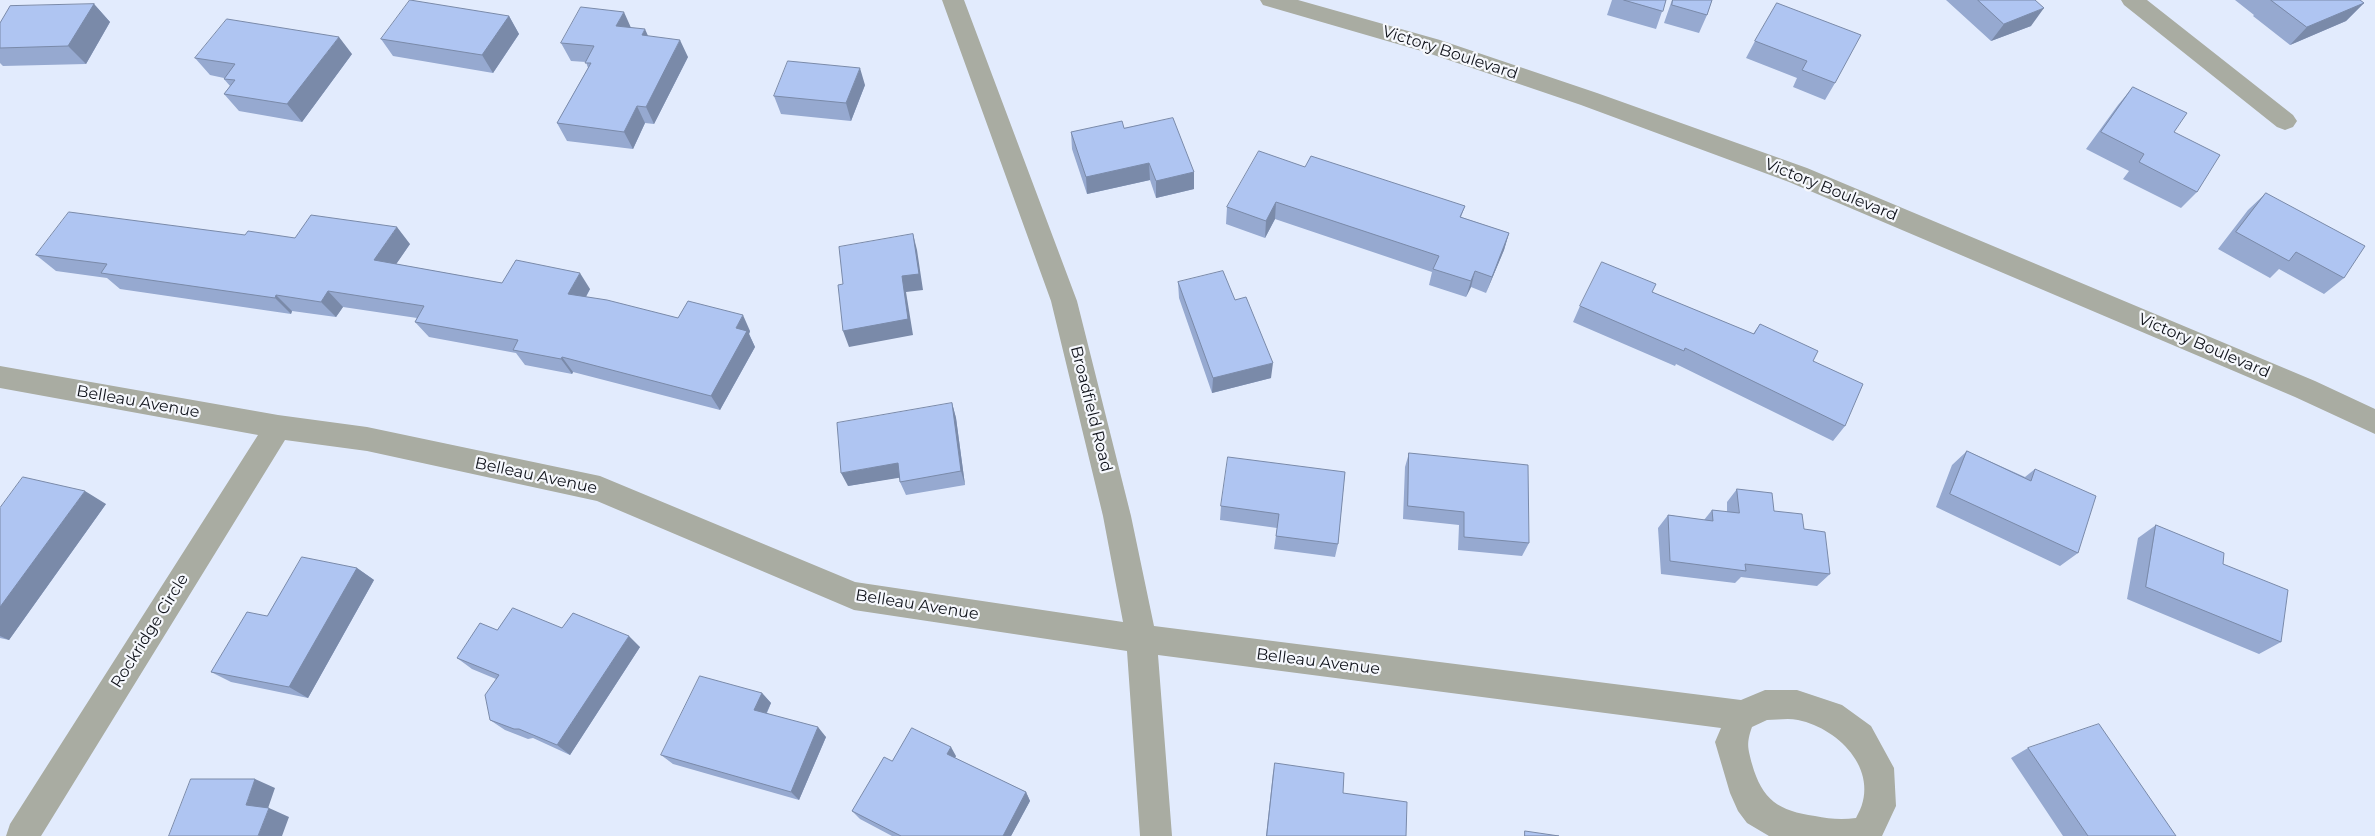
<!DOCTYPE html>
<style>
body{margin:0}
canvas{display:block;background:#e2ebfd}
</style>
<canvas width="2375" height="836"></canvas>
<script>
const g = document.querySelector('canvas').getContext('2d');
g.lineJoin = 'round';
function paint(path, color) { g.fillStyle = color; g.fill(path, 'evenodd'); }
function strokePath(path, color, width, dash) { g.strokeStyle = color; g.lineWidth = width; g.lineCap = dash ? 'butt' : 'round'; g.setLineDash(dash || []); g.stroke(path); }
function drawText(font, color, halo, rows, align = 'center') {
  g.font = font + ' Montserrat,sans-serif'; g.lineWidth = 4.5; g.setLineDash([]); g.textBaseline = 'middle'; g.strokeStyle = halo; g.fillStyle = color; for (const [text, x, y, turn = 0] of rows) {
    g.save(); g.translate(x, y); g.rotate((+turn || 0) * Math.PI / 180); g.textAlign = isNaN(turn) ? turn : align; if (halo) g.strokeText(text, 0, 0); g.fillText(text, 0, 0); g.restore();
  }
}
const street = new Path2D(`
 M 942,0 L 964,0 L 1077,301 L 1131,516 L 1154,626 L 1741,700 L 1765,690 L 1797,690 L 1842,705 L 1871,726 L 1894,768 L 1896,806 L 1882,836 L 1769,836 L 1747,823 L 1738,811 L 1730,793 L 1715,742 L 1721,728 L 1158,655 L 1172,836 L 1140,836 L 1127,651 L 854,610 L 597,501 L 367,451 L 285,440 L 41,836 L 6,836 L 10,824 L 258,435 L 0,388 L 0,366 L 278,415 L 367,427 L 600,476 L 855,582 L 1123,622 L 1103,516 L 1051,301 ZM 1767,720 C 1777,720 1788,718 1798,720 C 1841,729 1883,774 1856,818 C 1842,820 1829,819 1815,816 C 1779,811 1762,800 1752,764 C 1748,748 1746,744 1752,727 Z
 M 1260,0 L 1298,0 L 1440,40 L 1597,93 L 1807,168 L 2315,381 L 2375,409 L 2375,434 L 2295,397 L 1789,182 L 1581,105 L 1425,52 L 1263,5 Z
 M 2121,0 L 2147,0 L 2293,115 L 2297,121 L 2293,127 L 2285,130 L 2277,127 L 2124,5 Z`);
const wall = new Path2D(`
 M 1612,0 L 1666,0 L 1656,29 L 1607,15 Z
 M 1672,0 L 1712,0 L 1707,15 L 1699,33 L 1664,23 Z
 M 1946,0 L 2035,0 L 2031,26 L 1991,41 Z
 M 2235,0 L 2360,0 L 2364,3 L 2346,21 L 2290,45 L 2253,16 L 2254,15 Z
 M 1777,3 L 1835,83 L 1825,100 L 1793,87 L 1797,78 L 1746,58 L 1755,41 Z
 M 94,4 L 110,22 L 86,64 L 3,66 L 0,63 L 0,23 Z
 M 509,16 L 519,34 L 493,73 L 393,56 L 381,39 Z
 M 631,28 L 688,57 L 654,124 L 645,123 L 633,149 L 567,141 L 557,123 L 588,68 L 586,62 L 571,61 L 561,43 Z
 M 352,54 L 302,122 L 239,111 L 224,94 L 230,86 L 224,79 L 224,78 L 210,75 L 195,58 Z
 M 865,85 L 851,121 L 781,114 L 774,96 Z
 M 2133,87 L 2174,132 L 2197,192 L 2181,208 L 2123,179 L 2129,171 L 2086,149 L 2118,105 Z
 M 1124,128 L 1194,172 L 1194,189 L 1156,198 L 1150,180 L 1087,194 L 1072,149 L 1071,132 Z
 M 1305,167 L 1465,206 L 1461,217 L 1509,233 L 1504,250 L 1486,293 L 1471,287 L 1466,297 L 1429,285 L 1432,272 L 1275,219 L 1265,238 L 1226,224 L 1227,207 Z
 M 2266,193 L 2344,278 L 2324,294 L 2279,269 L 2270,278 L 2218,249 L 2248,210 Z
 M 295,238 L 410,244 L 396,264 L 502,283 L 590,289 L 586,297 L 678,318 L 750,331 L 749,334 L 755,347 L 720,410 L 573,372 L 572,374 L 525,365 L 516,353 L 429,337 L 415,322 L 417,318 L 343,307 L 336,317 L 292,311 L 291,314 L 120,289 L 107,278 L 56,271 L 36,255 Z
 M 1178,282 L 1235,300 L 1271,378 L 1212,393 L 1179,298 Z
 M 1652,292 L 1753,334 L 1760,324 L 1813,361 L 1845,426 L 1833,441 L 1676,364 L 1675,366 L 1573,322 L 1580,306 Z
 M 952,403 L 956,418 L 965,485 L 906,495 L 900,482 L 900,477 L 848,486 Z
 M 1967,451 L 2025,477 L 2035,469 L 2078,553 L 2060,566 L 1936,507 L 1952,465 Z
 M 1409,453 L 1529,543 L 1522,556 L 1458,550 L 1459,525 L 1403,519 L 1405,467 Z
 M 1345,472 L 1338,544 L 1335,557 L 1274,549 L 1277,528 L 1220,520 L 1221,506 Z
 M 1737,489 L 1804,529 L 1830,574 L 1817,586 L 1741,577 L 1735,583 L 1661,574 L 1658,528 L 1668,515 L 1704,520 L 1712,510 L 1727,512 L 1727,502 Z
 M 106,504 L 9,640 L 0,638 L 0,508 Z
 M 2156,525 L 2223,564 L 2281,642 L 2259,654 L 2127,599 L 2138,538 Z
 M 357,568 L 374,580 L 308,698 L 231,682 L 211,672 L 267,616 Z
 M 562,628 L 640,647 L 570,755 L 533,738 L 528,739 L 505,730 L 490,720 L 496,679 L 472,669 L 457,658 L 497,630 Z
 M 762,693 L 771,703 L 767,713 L 826,737 L 799,800 L 673,764 L 661,755 Z
 M 2028,748 L 2176,836 L 2063,836 L 2011,758 Z
 M 956,756 L 955,758 L 1026,792 L 1030,801 L 1011,836 L 892,836 L 860,819 L 852,811 L 892,761 Z
 M 1275,763 L 1406,836 L 1266,836 L 1273,773 Z`);
const shadedWall = new Path2D(`
 M 2364,3 L 2346,21 L 2290,45 L 2307,27 Z
 M 94,4 L 110,22 L 86,64 L 68,46 Z
 M 2044,8 L 2031,26 L 1991,41 L 2004,24 Z
 M 624,12 L 632,30 L 616,26 Z
 M 509,16 L 519,34 L 493,73 L 482,55 Z
 M 645,29 L 653,47 L 642,35 Z
 M 339,37 L 352,54 L 302,122 L 287,104 Z
 M 680,40 L 688,57 L 654,124 L 646,107 Z
 M 860,68 L 865,85 L 851,121 L 846,103 Z
 M 637,106 L 645,123 L 633,149 L 624,132 Z
 M 1149,163 L 1150,180 L 1087,194 L 1086,177 Z
 M 1194,172 L 1194,189 L 1156,198 L 1156,181 Z
 M 1276,202 L 1275,219 L 1265,238 L 1266,221 Z
 M 397,227 L 410,244 L 388,276 L 374,260 Z
 M 1509,233 L 1504,250 L 1486,293 L 1492,277 Z
 M 913,234 L 917,250 L 923,290 L 906,292 L 913,335 L 849,347 L 843,331 L 902,276 Z
 M 1475,271 L 1471,287 L 1466,297 L 1471,281 Z
 M 580,273 L 590,289 L 579,309 L 568,294 Z
 M 328,291 L 343,307 L 336,317 L 321,302 Z
 M 276,295 L 292,311 L 291,314 L 275,298 Z
 M 743,315 L 750,331 L 749,334 L 755,347 L 720,410 L 711,396 L 736,328 Z
 M 562,357 L 573,372 L 572,374 L 561,359 Z
 M 1273,363 L 1271,378 L 1212,393 L 1213,378 Z
 M 952,403 L 956,418 L 965,485 L 961,471 Z
 M 898,463 L 904,477 L 848,486 L 841,473 Z
 M 85,491 L 106,504 L 9,640 L 0,636 L 0,607 Z
 M 357,568 L 374,580 L 308,698 L 289,687 Z
 M 629,636 L 640,647 L 570,755 L 557,745 Z
 M 762,693 L 771,703 L 763,720 L 754,710 Z
 M 818,727 L 826,737 L 799,800 L 791,792 Z
 M 951,747 L 956,756 L 952,763 L 947,754 Z
 M 255,779 L 275,788 L 266,814 L 246,805 Z
 M 1026,792 L 1030,801 L 1011,836 L 1003,836 Z
 M 269,808 L 289,817 L 282,836 L 258,836 Z`);
const building = new Path2D(`
 M 410,0 L 509,16 L 482,55 L 381,39 Z
 M 1624,0 L 1666,0 L 1663,11 Z
 M 1673,0 L 1712,0 L 1707,15 L 1672,5 Z
 M 1978,0 L 2035,0 L 2044,8 L 2004,24 Z
 M 2271,0 L 2360,0 L 2364,3 L 2307,27 Z
 M 1777,3 L 1861,35 L 1835,83 L 1802,70 L 1807,61 L 1755,41 Z
 M 94,4 L 68,46 L 0,48 L 0,23 L 10,6 Z
 M 581,7 L 624,12 L 616,26 L 645,29 L 642,35 L 680,40 L 646,107 L 637,106 L 624,132 L 557,123 L 591,63 L 585,63 L 594,46 L 561,43 Z
 M 227,19 L 339,37 L 287,104 L 224,94 L 235,80 L 224,79 L 235,64 L 195,58 Z
 M 788,61 L 860,68 L 846,103 L 774,96 Z
 M 2133,87 L 2187,113 L 2174,132 L 2220,155 L 2197,192 L 2139,162 L 2144,154 L 2101,132 Z
 M 1173,118 L 1194,172 L 1156,181 L 1149,163 L 1086,177 L 1071,132 L 1122,121 L 1124,128 Z
 M 1259,151 L 1305,167 L 1311,156 L 1465,206 L 1460,217 L 1509,233 L 1492,277 L 1475,271 L 1471,281 L 1433,269 L 1439,256 L 1276,202 L 1266,221 L 1227,207 Z
 M 2266,193 L 2365,246 L 2344,278 L 2296,252 L 2289,261 L 2236,232 Z
 M 69,212 L 245,235 L 248,231 L 295,238 L 311,215 L 397,227 L 374,260 L 502,283 L 516,260 L 580,273 L 568,294 L 607,300 L 678,318 L 688,301 L 743,315 L 736,328 L 747,331 L 711,396 L 562,357 L 561,359 L 513,350 L 518,340 L 415,322 L 424,306 L 328,291 L 321,302 L 276,295 L 275,298 L 101,273 L 107,264 L 36,255 Z
 M 913,234 L 919,274 L 902,276 L 908,319 L 843,331 L 838,285 L 843,284 L 839,247 Z
 M 1602,262 L 1656,284 L 1652,292 L 1754,334 L 1760,324 L 1818,351 L 1813,361 L 1863,384 L 1845,426 L 1685,348 L 1684,351 L 1580,306 Z
 M 1223,271 L 1235,300 L 1246,297 L 1273,363 L 1213,378 L 1178,282 Z
 M 952,403 L 961,471 L 900,482 L 898,463 L 841,473 L 837,423 Z
 M 1967,451 L 2031,481 L 2035,469 L 2096,496 L 2078,553 L 1950,494 Z
 M 1409,453 L 1528,465 L 1529,543 L 1464,537 L 1464,512 L 1408,506 Z
 M 1228,457 L 1345,472 L 1338,544 L 1276,536 L 1279,514 L 1221,506 Z
 M 23,477 L 85,491 L 0,607 L 0,508 Z
 M 1737,489 L 1772,493 L 1774,511 L 1802,514 L 1804,529 L 1825,532 L 1830,574 L 1745,564 L 1746,571 L 1670,561 L 1668,515 L 1713,521 L 1712,510 L 1739,513 Z
 M 2156,525 L 2224,553 L 2223,564 L 2288,590 L 2281,642 L 2146,587 Z
 M 302,557 L 357,568 L 289,687 L 211,672 L 247,612 L 267,616 Z
 M 513,608 L 562,628 L 573,613 L 629,636 L 557,745 L 519,729 L 514,729 L 490,720 L 485,695 L 499,675 L 457,658 L 480,623 L 497,630 Z
 M 700,676 L 762,693 L 754,710 L 818,727 L 791,792 L 661,755 Z
 M 2099,724 L 2176,836 L 2088,836 L 2028,748 Z
 M 912,728 L 951,747 L 947,754 L 1026,792 L 1003,836 L 901,836 L 852,811 L 884,757 L 892,761 Z
 M 1275,763 L 1344,773 L 1343,793 L 1407,802 L 1406,836 L 1267,836 Z
 M 191,779 L 255,779 L 246,805 L 269,808 L 258,836 L 169,836 Z
 M 1525,831 L 1559,836 L 1525,836 Z`);
const streetNames = [
 ["Victory Boulevard",1450,53,18],
 ["Victory Boulevard",1831,190,22],
 ["Victory Boulevard",2204,346,23],
 ["Belleau Avenue",138,402,10],
 ["Broadfield Road",1091,409,76],
 ["Belleau Avenue",536,476,12],
 ["Belleau Avenue",917,605,9],
 ["Rockridge Circle",150,631,-58],
 ["Belleau Avenue",1318,662,7]
];
paint(street, '#a9aca2');
paint(wall, '#96a9d0');
paint(shadedWall, '#7a8aa9');
paint(building, '#afc5f2');
strokePath(building, '#7a8aa9', 1);
drawText('16px', '#0e1119', '#f6f8fd', streetNames);
</script>
